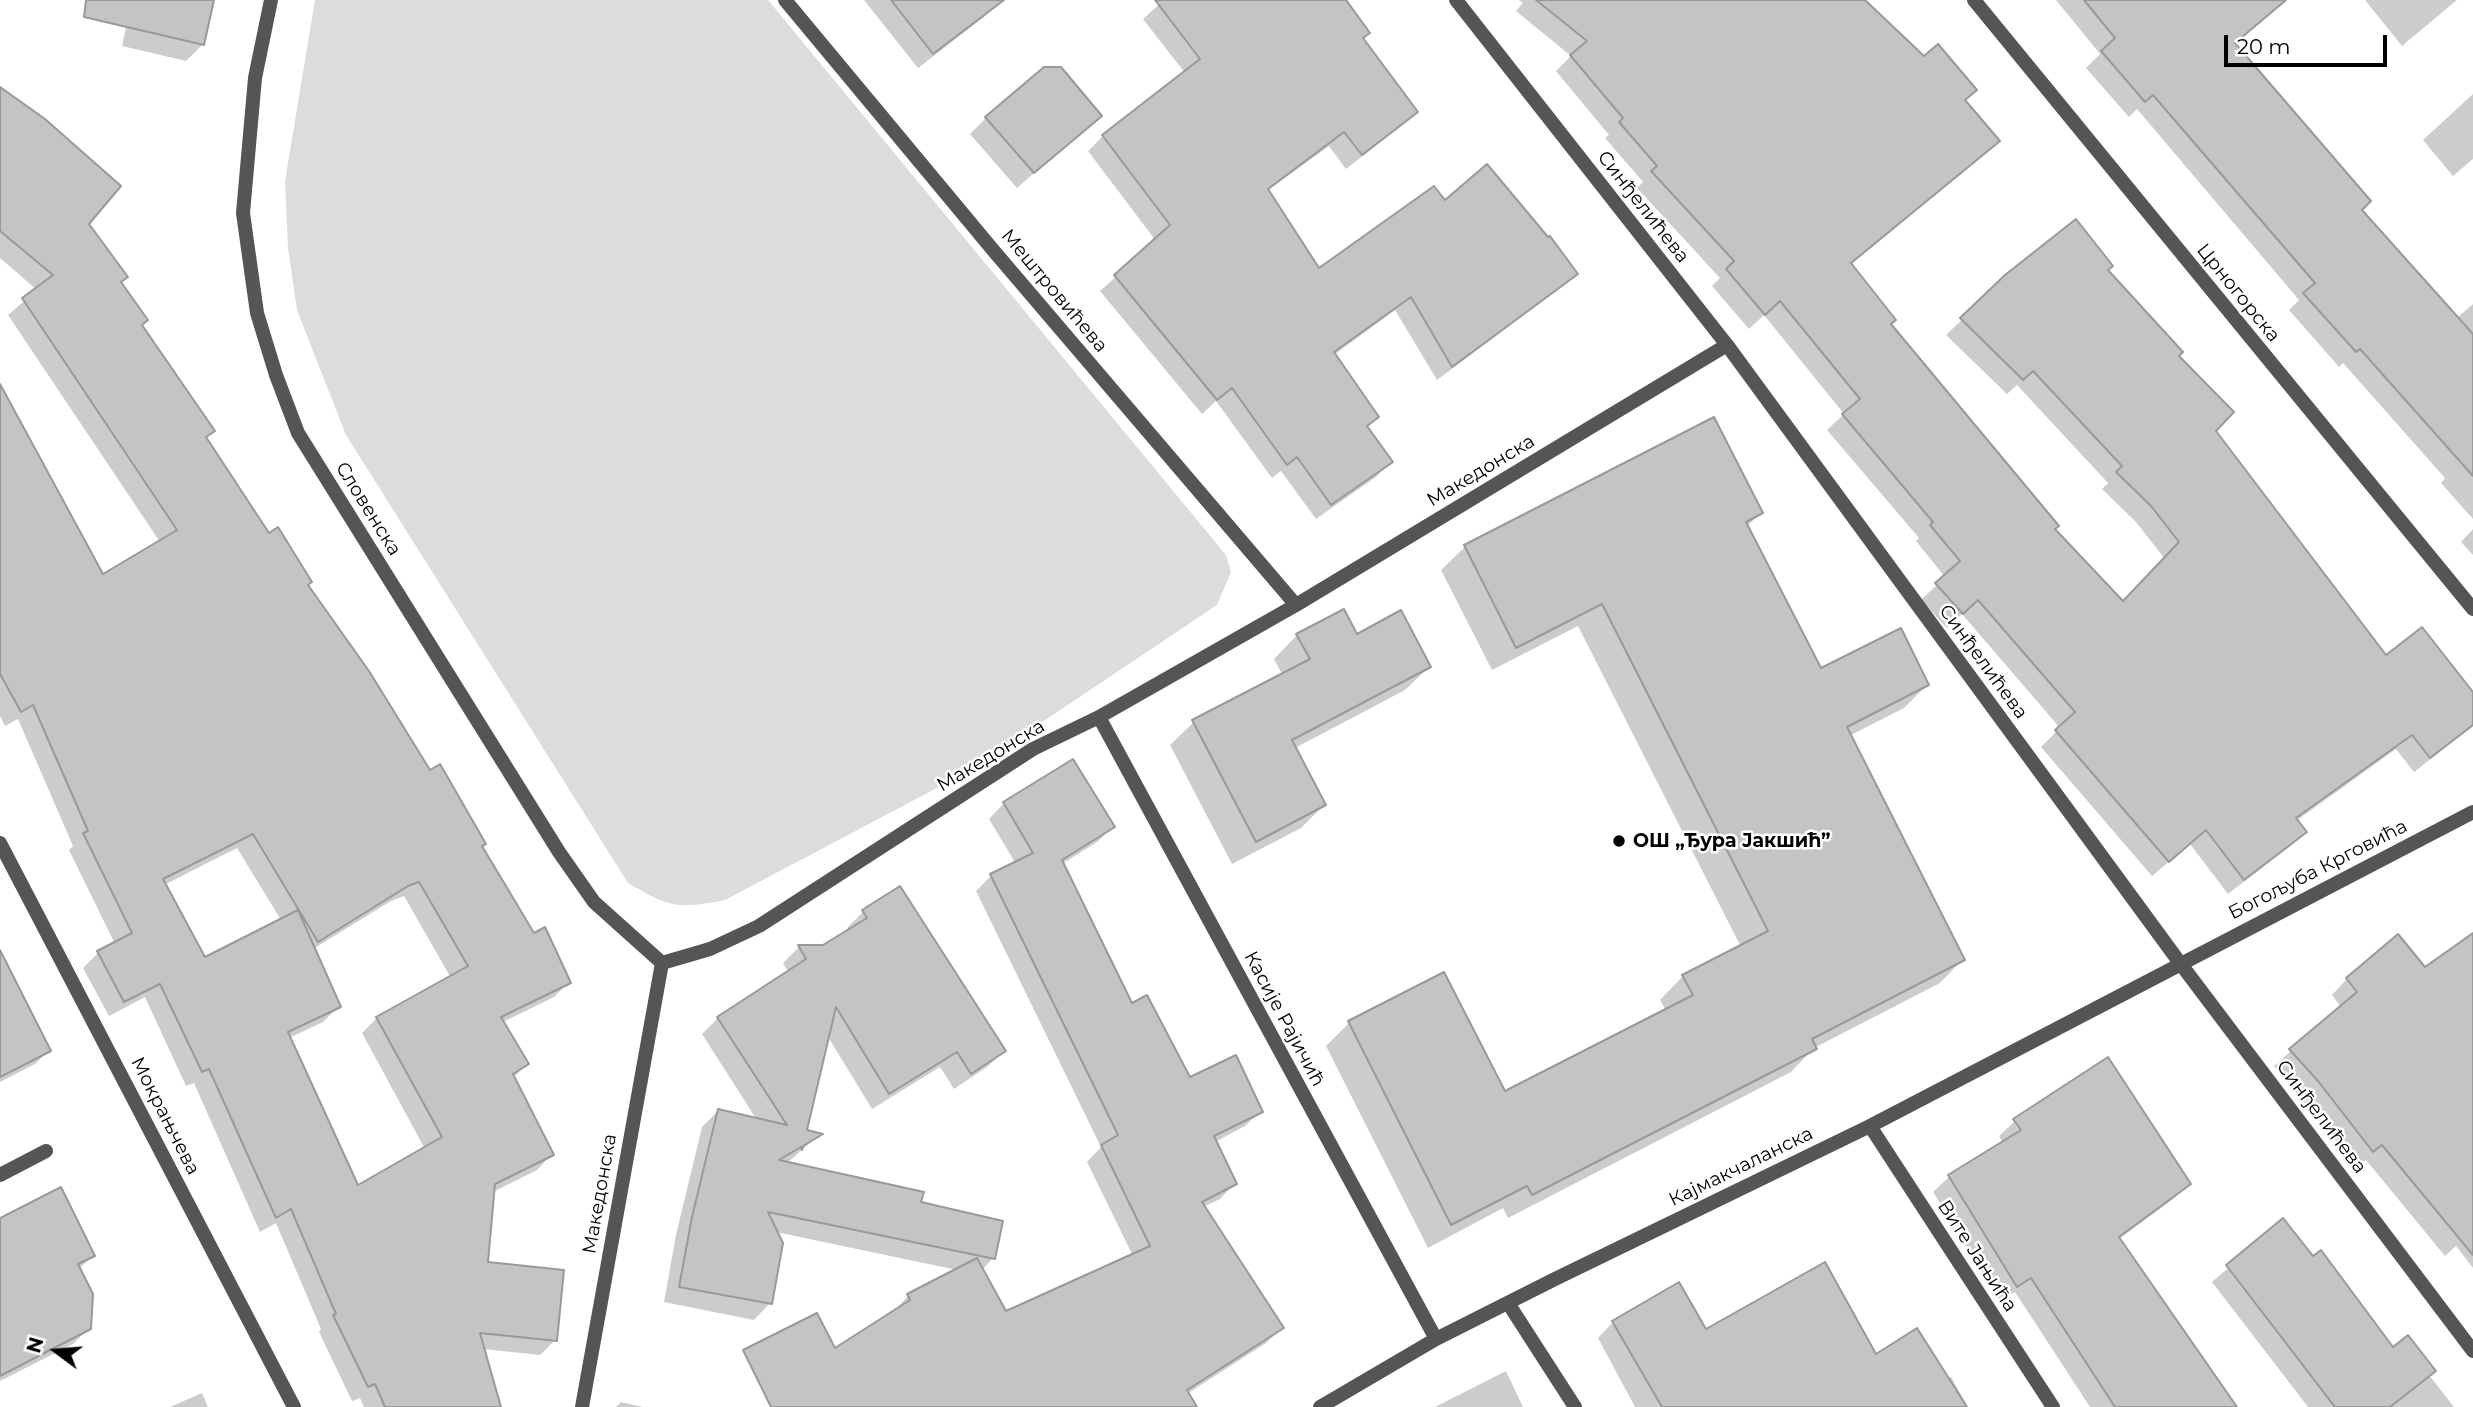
<!DOCTYPE html>
<meta charset="utf-8">
<style>
body{margin:0}
#map{position:relative;width:2473px;height:1407px;overflow:hidden;background:#fff;font-family:Montserrat,sans-serif}
canvas{display:block}
.north{position:absolute;left:21px;top:1316px;width:70px;height:70px;-webkit-text-stroke:5px #fff;paint-order:stroke;rotate:286deg;font-size:19px;font-weight:700;line-height:28px;text-align:center;color:#000}
.north::after{content:'';display:block;margin:auto;width:24px;height:32px;background:#000;clip-path:polygon(50% 0,100% 100%,50% 72%,0 100%)}
.scale{position:absolute;left:2224px;top:35px;width:163px;height:32px;box-sizing:border-box;border:4px solid #000;border-top:0;padding-left:9px;font-size:21px;line-height:24px;white-space:nowrap;color:#000;-webkit-text-stroke:5px #fff;paint-order:stroke}
</style>
<div id="map">
<canvas width="2473" height="1407"></canvas>
<div class="north">N</div>
<div class="scale">20 m</div>
</div>
<script>
const g = document.querySelector('canvas').getContext('2d');
g.lineJoin = 'round';
function paint(path, color) { g.fillStyle = color; g.fill(path, 'evenodd'); }
function strokePath(path, color, width, dash) { g.strokeStyle = color; g.lineWidth = width; g.lineCap = dash ? 'butt' : 'round'; g.setLineDash(dash || []); g.stroke(path); }
function drawText(font, color, halo, rows, align = 'center') {
  g.font = font + ' Montserrat,sans-serif'; g.lineWidth = 5; g.setLineDash([]); g.textBaseline = 'middle'; g.strokeStyle = halo; g.fillStyle = color; for (const [text, x, y, turn = 0] of rows) {
    g.save(); g.translate(x, y); g.rotate((+turn || 0) * Math.PI / 180); g.textAlign = isNaN(turn) ? turn : align; if (halo) g.strokeText(text, 0, 0); g.fillText(text, 0, 0); g.restore();
  }
}
const green = new Path2D(`
 M 315,0 L 768,0 L 1226,555 L 1231,572 L 1217,605 L 969,771 L 725,900 C 676,909 671,908 628,883 L 346,435 L 297,310 L 288,248 L 285,181 Z`);
const shadow = new Path2D(`
 M 132,0 L 213,0 L 202,45 L 186,61 L 122,46 Z
 M 864,0 L 997,0 L 999,2 L 984,17 L 918,68 Z
 M 1164,0 L 1343,0 L 1361,39 L 1416,111 L 1401,126 L 1346,169 L 1329,146 L 1267,191 L 1318,270 L 1444,202 L 1575,273 L 1560,288 L 1437,380 L 1395,310 L 1334,355 L 1377,416 L 1366,427 L 1390,462 L 1376,477 L 1316,519 L 1281,471 L 1272,478 L 1216,401 L 1202,414 L 1100,291 L 1156,241 L 1088,151 L 1103,136 L 1185,73 L 1143,19 Z
 M 1519,0 L 1862,0 L 1964,101 L 1997,141 L 1982,156 L 1850,265 L 1889,324 L 2053,530 L 2122,603 L 2165,559 L 2136,522 L 2102,489 L 2108,483 L 2017,385 L 2007,394 L 1946,335 L 2007,276 L 2106,270 L 2176,356 L 2214,431 L 2386,657 L 2473,694 L 2473,726 L 2414,772 L 2396,749 L 2296,821 L 2305,832 L 2289,847 L 2228,894 L 2190,844 L 2152,876 L 2041,747 L 2060,728 L 1962,614 L 1947,628 L 1921,600 L 1945,577 L 1916,541 L 1919,538 L 1827,430 L 1844,414 L 1764,315 L 1749,329 L 1712,286 L 1720,278 L 1637,188 L 1643,182 L 1605,138 L 1609,135 L 1556,71 L 1571,56 L 1516,11 L 1523,3 Z
 M 2056,0 L 2286,0 L 2233,45 L 2360,210 L 2457,318 L 2473,304 L 2473,519 L 2441,483 L 2445,478 L 2343,363 L 2339,367 L 2289,310 L 2299,300 L 2137,109 L 2129,117 L 2086,68 L 2100,54 Z
 M 2365,0 L 2457,0 L 2402,46 Z
 M 0,89 L 87,224 L 140,326 L 213,431 L 205,438 L 268,536 L 306,586 L 480,847 L 533,935 L 569,982 L 554,997 L 503,1022 L 527,1064 L 513,1078 L 552,1154 L 537,1170 L 493,1192 L 486,1264 L 555,1340 L 540,1355 L 483,1349 L 499,1407 L 364,1407 L 360,1398 L 352,1401 L 319,1332 L 321,1329 L 276,1223 L 260,1232 L 194,1083 L 186,1086 L 145,997 L 109,1016 L 83,968 L 98,953 L 115,944 L 69,850 L 73,846 L 18,719 L 5,726 L 0,716 L 0,388 L 103,577 L 160,542 L 8,315 L 37,290 L 0,258 ZM 237,848 L 281,920 L 204,960 L 164,885 ZM 404,896 L 451,978 L 377,1018 L 362,1033 L 425,1149 L 357,1187 L 289,1038 L 323,1022 L 338,1007 L 313,949 L 391,901 Z
 M 2473,94 L 2473,159 L 2453,176 L 2423,140 Z
 M 1100,115 L 1017,188 L 970,134 L 986,118 Z
 M 1714,419 L 1761,513 L 1746,527 L 1820,671 L 1927,685 L 1904,708 L 1849,736 L 1963,959 L 1940,983 L 1814,1048 L 1791,1072 L 1508,1218 L 1503,1208 L 1428,1248 L 1326,1046 L 1349,1023 L 1504,1094 L 1666,1011 L 1660,1000 L 1683,976 L 1741,947 L 1578,626 L 1492,670 L 1441,570 L 1465,547 Z
 M 2473,529 L 2473,555 L 2461,542 Z
 M 1297,635 L 1356,636 L 1429,667 L 1405,690 L 1295,748 L 1324,805 L 1301,828 L 1232,864 L 1170,745 L 1194,722 L 1283,676 L 1274,659 Z
 M 1004,803 L 1113,827 L 1097,842 L 1062,864 L 1131,1006 L 1189,1080 L 1261,1111 L 1245,1126 L 1215,1142 L 1235,1183 L 1220,1199 L 1203,1207 L 1281,1328 L 1266,1343 L 1187,1394 L 1195,1407 L 806,1407 L 908,1296 L 957,1270 L 776,1232 L 770,1303 L 754,1320 L 664,1302 L 676,1235 L 702,1127 L 718,1111 L 757,1120 L 702,1034 L 718,1018 L 789,973 L 783,963 L 799,947 L 824,947 L 849,931 L 847,928 L 863,912 L 1004,1051 L 987,1067 L 954,1089 L 940,1067 L 872,1109 L 827,1035 L 805,1131 L 819,1135 L 786,1164 L 919,1204 L 993,1258 L 982,1270 L 1005,1314 L 1132,1254 L 1087,1162 L 1101,1147 L 976,891 L 991,876 L 1016,864 L 989,819 Z
 M 2473,936 L 2473,1268 L 2456,1246 L 2445,1256 L 2366,1160 L 2357,1167 L 2274,1066 L 2341,1007 L 2332,995 L 2347,979 L 2424,969 Z
 M 0,983 L 49,1050 L 35,1064 L 0,1082 Z
 M 2015,1121 L 2189,1184 L 2173,1199 L 2119,1239 L 2235,1407 L 2090,1407 L 2015,1292 L 2000,1301 L 1933,1192 L 1949,1177 L 2003,1143 L 1999,1136 Z
 M 0,1220 L 93,1255 L 79,1269 L 89,1328 L 73,1344 L 0,1381 Z
 M 2283,1221 L 2393,1350 L 2429,1375 L 2454,1407 L 2308,1407 L 2212,1282 Z
 M 1613,1322 L 1705,1331 L 1875,1356 L 1947,1379 L 1951,1377 L 1968,1407 L 1635,1407 L 1598,1338 Z
 M 1506,1371 L 1523,1407 L 1435,1407 Z
 M 202,1393 L 208,1407 L 170,1407 Z
 M 621,1402 L 643,1407 L 616,1407 Z`);
const building = new Path2D(`
 M 86,0 L 214,0 L 204,45 L 84,17 Z
 M 891,0 L 1004,0 L 933,54 Z
 M 1155,0 L 1346,0 L 1370,33 L 1363,38 L 1418,112 L 1362,155 L 1344,132 L 1268,189 L 1319,268 L 1434,186 L 1445,200 L 1487,164 L 1548,237 L 1550,236 L 1578,274 L 1452,367 L 1411,297 L 1334,352 L 1379,417 L 1367,426 L 1393,462 L 1331,505 L 1297,457 L 1287,465 L 1232,388 L 1217,400 L 1114,275 L 1170,225 L 1102,135 L 1200,59 Z
 M 1536,0 L 1865,0 L 1924,56 L 1938,44 L 1977,90 L 1965,100 L 2000,141 L 1851,263 L 1896,320 L 1891,324 L 2059,526 L 2055,529 L 2123,601 L 2179,542 L 2151,506 L 2116,472 L 2122,466 L 2033,371 L 2023,380 L 1960,318 L 2005,275 L 2076,219 L 2113,266 L 2108,270 L 2183,352 L 2179,356 L 2234,412 L 2216,431 L 2386,655 L 2422,627 L 2473,692 L 2473,725 L 2430,758 L 2412,735 L 2296,818 L 2307,832 L 2244,880 L 2206,830 L 2169,862 L 2055,730 L 2075,712 L 1978,600 L 1963,614 L 1935,583 L 1960,561 L 1930,525 L 1933,522 L 1842,414 L 1860,399 L 1780,301 L 1765,315 L 1726,269 L 1734,261 L 1651,171 L 1657,166 L 1619,122 L 1623,118 L 1570,55 L 1587,41 Z
 M 2084,0 L 2286,0 L 2235,43 L 2371,201 L 2362,210 L 2473,334 L 2473,476 L 2360,349 L 2356,352 L 2303,293 L 2315,283 L 2153,95 L 2145,102 L 2101,51 L 2115,38 Z
 M 1044,67 L 1061,67 L 1102,116 L 1034,173 L 985,117 Z
 M 0,87 L 45,119 L 121,186 L 89,224 L 128,277 L 121,282 L 148,320 L 142,325 L 215,431 L 206,437 L 269,533 L 278,527 L 312,582 L 308,585 L 369,671 L 430,770 L 440,764 L 486,844 L 482,846 L 534,933 L 545,927 L 571,983 L 501,1017 L 529,1064 L 513,1074 L 554,1155 L 495,1184 L 488,1262 L 564,1270 L 557,1341 L 480,1333 L 501,1407 L 385,1407 L 375,1384 L 368,1387 L 333,1315 L 336,1314 L 291,1209 L 276,1218 L 209,1069 L 202,1072 L 160,984 L 124,1002 L 97,951 L 132,933 L 83,833 L 88,831 L 33,705 L 21,712 L 0,674 L 0,384 L 103,574 L 177,530 L 22,298 L 53,275 L 0,231 ZM 253,834 L 318,942 L 408,886 L 419,882 L 468,966 L 376,1017 L 442,1137 L 358,1185 L 288,1032 L 341,1007 L 298,910 L 205,957 L 163,879 Z
 M 1714,417 L 1763,513 L 1746,522 L 1821,668 L 1901,628 L 1929,685 L 1847,727 L 1965,960 L 1812,1039 L 1817,1049 L 1532,1195 L 1527,1186 L 1451,1225 L 1348,1021 L 1444,972 L 1505,1091 L 1693,995 L 1682,975 L 1768,931 L 1602,604 L 1516,648 L 1464,545 Z
 M 1344,609 L 1357,634 L 1401,610 L 1431,667 L 1292,740 L 1326,805 L 1256,842 L 1192,720 L 1310,659 L 1296,634 Z
 M 1073,759 L 1115,827 L 1062,860 L 1132,1003 L 1147,995 L 1190,1077 L 1236,1055 L 1263,1112 L 1214,1136 L 1237,1184 L 1202,1202 L 1284,1328 L 1187,1390 L 1197,1407 L 771,1407 L 743,1350 L 817,1313 L 835,1348 L 910,1300 L 907,1294 L 977,1258 L 1006,1311 L 1150,1246 L 1101,1145 L 1118,1135 L 990,874 L 1033,853 L 1003,802 Z
 M 900,886 L 1006,1051 L 971,1074 L 957,1052 L 889,1094 L 836,1007 L 807,1130 L 823,1134 L 803,1146 L 802,1150 L 801,1147 L 779,1160 L 924,1192 L 921,1202 L 1003,1221 L 995,1259 L 768,1212 L 783,1243 L 772,1304 L 679,1287 L 692,1217 L 718,1109 L 787,1125 L 717,1017 L 806,959 L 798,945 L 823,945 L 867,918 L 862,910 Z
 M 2473,933 L 2473,1255 L 2382,1145 L 2373,1152 L 2318,1081 L 2289,1049 L 2357,992 L 2346,978 L 2398,934 L 2425,967 Z
 M 0,950 L 51,1051 L 0,1077 Z
 M 2108,1057 L 2191,1184 L 2119,1237 L 2237,1407 L 2115,1407 L 2031,1278 L 2017,1287 L 1948,1175 L 2021,1130 L 2013,1119 Z
 M 61,1187 L 95,1256 L 78,1264 L 93,1294 L 91,1329 L 0,1376 L 0,1218 Z
 M 2283,1218 L 2313,1256 L 2321,1250 L 2393,1347 L 2408,1335 L 2436,1371 L 2390,1407 L 2335,1407 L 2226,1265 Z
 M 1825,1262 L 1876,1354 L 1917,1328 L 1967,1407 L 1662,1407 L 1612,1321 L 1679,1282 L 1706,1329 Z`);
const street = new Path2D(`
 M 271,0 L 255,78 L 243,213 L 257,313 L 276,375 L 298,433 L 559,852 L 594,902 L 662,963
 M 785,0 L 993,250 L 1296,605
 M 1456,0 L 1727,345 L 2180,963 L 2473,1351
 M 1974,0 L 2473,609
 M 1099,717 L 1436,1339
 M 0,843 L 294,1407
 M 1870,1126 L 2053,1407
 M 0,1175 L 46,1151
 M 1508,1303 L 1575,1407
 M 582,1407 L 662,963 L 710,949 L 759,926 L 1033,749 L 1099,717 L 1296,605 L 1727,345
 M 1320,1407 L 1436,1339 L 1555,1279 L 1870,1126 L 2473,812`);
const markers = [
 [1619,841,7,"#000"]
];
const streetNames = [
 ["Синђелићева",1643,207,52],
 ["Мештровићева",1054,291,50],
 ["Црногорска",2238,293,51],
 ["Македонска",1481,471,-31],
 ["Словенска",368,509,58],
 ["Синђелићева",1983,662,54],
 ["Македонска",991,756,-31],
 ["Богољуба Крговића",2318,870,-27],
 ["Касије Рајичић",1284,1019,62],
 ["Мокрањчева",165,1116,63],
 ["Синђелићева",2321,1117,53],
 ["Кајмакчаланска",1741,1167,-26],
 ["Македонска",600,1194,-80],
 ["Вите Јањића",1977,1256,57]
];
const poiNames = [
 ["ОШ „Ђура Јакшић”",1633,841]
];
paint(green, '#dcdcdc');
paint(shadow, '#0003');
paint(building, '#c4c4c4');
strokePath(building, '#999', 2);
strokePath(street, '#555', 14);
for (const [x, y, r, color] of markers) { const dot = new Path2D(); dot.arc(x, y, r, 0, 2 * Math.PI); g.fillStyle = color; g.fill(dot); strokePath(dot, '#fff', 2.5); }
drawText('19px', '#000', '#fff', streetNames);
drawText('bold 19px', '#000', '#fff', poiNames, 'left');
</script>
